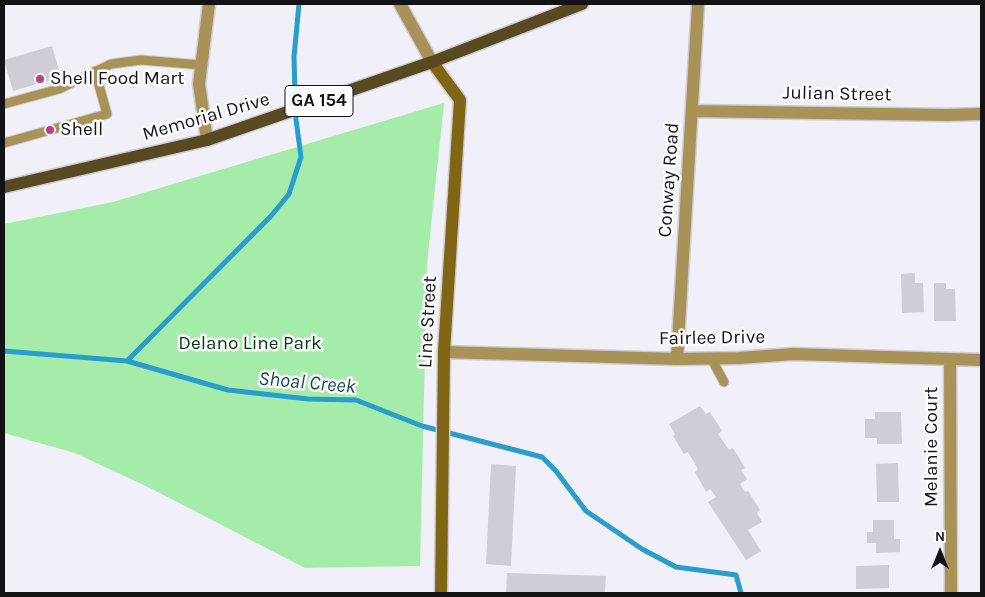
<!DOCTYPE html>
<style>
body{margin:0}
#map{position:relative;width:985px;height:597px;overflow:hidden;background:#f1eff8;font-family:Karla,sans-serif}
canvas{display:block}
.frame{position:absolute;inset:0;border:5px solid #131215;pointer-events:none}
.north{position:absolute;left:915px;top:527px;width:50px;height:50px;-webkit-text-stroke:4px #fefdff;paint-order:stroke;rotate:0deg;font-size:14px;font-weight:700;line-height:20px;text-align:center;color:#131215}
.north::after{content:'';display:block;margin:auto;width:18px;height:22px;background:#131215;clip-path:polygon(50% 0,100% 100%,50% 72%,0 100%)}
</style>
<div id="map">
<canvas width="985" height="597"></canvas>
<div class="frame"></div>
<div class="north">N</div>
</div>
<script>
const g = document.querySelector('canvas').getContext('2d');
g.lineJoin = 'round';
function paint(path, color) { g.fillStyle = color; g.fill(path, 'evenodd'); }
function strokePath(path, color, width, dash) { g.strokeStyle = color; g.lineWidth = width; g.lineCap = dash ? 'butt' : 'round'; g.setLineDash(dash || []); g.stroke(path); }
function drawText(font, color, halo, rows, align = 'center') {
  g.font = font + ' Karla,sans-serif'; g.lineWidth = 5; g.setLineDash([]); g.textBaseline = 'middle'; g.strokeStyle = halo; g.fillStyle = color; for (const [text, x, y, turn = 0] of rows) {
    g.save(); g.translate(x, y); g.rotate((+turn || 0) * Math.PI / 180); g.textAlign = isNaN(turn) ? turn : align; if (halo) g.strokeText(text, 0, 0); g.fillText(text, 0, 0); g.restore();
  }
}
const green = new Path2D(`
 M 444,103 L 427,264 L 420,566 L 305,568 L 150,488 L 75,453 L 4,433 L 4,224 L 113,202 Z`);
const stream = new Path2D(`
 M 295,95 L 294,57 L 299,4
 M 4,351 L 127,361 L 228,390 L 308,399 L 356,400 L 422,426 L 542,457 L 556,471 L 586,511 L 642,549 L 676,567 L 736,575 L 741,593
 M 127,361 L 271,216 L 289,194 L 301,157 L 295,112`);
const building = new Path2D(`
 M 52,46 L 61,77 L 13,91 L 4,60 Z
 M 915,273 L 915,283 L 923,283 L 924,312 L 902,313 L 901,274 Z
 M 934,283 L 946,283 L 946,289 L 955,289 L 956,321 L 934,321 Z
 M 700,406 L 706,414 L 710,412 L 722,431 L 718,434 L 729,450 L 733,448 L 745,468 L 741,470 L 747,479 L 740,484 L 745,492 L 748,491 L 760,510 L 757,513 L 762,522 L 748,530 L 761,551 L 746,560 L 708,502 L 716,497 L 710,489 L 706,492 L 695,472 L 698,469 L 688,452 L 684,454 L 673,436 L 675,434 L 669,424 Z
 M 875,412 L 901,412 L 902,444 L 877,444 L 877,438 L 865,438 L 865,419 L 875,419 Z
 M 898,463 L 899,502 L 877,502 L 876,464 Z
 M 491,464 L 516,466 L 511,566 L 486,564 Z
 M 873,520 L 894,520 L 894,539 L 900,539 L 900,552 L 876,553 L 876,543 L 867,543 L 867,532 L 873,532 Z
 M 889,565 L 889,588 L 856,589 L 856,566 Z
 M 507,573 L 606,576 L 605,593 L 506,593 Z`);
const lane = new Path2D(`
 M 4,104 L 59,89 L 111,64 L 141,60 L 202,65
 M 4,143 L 107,114 L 95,71
 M 711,358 L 724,382`);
const street = new Path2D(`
 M 400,4 L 432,62
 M 692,111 L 947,115 L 981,114
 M 207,140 L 199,84 L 209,4
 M 444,352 L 677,359 L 739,358 L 793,354 L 981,360
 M 677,359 L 698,4
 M 950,360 L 951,593`);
const secondary = new Path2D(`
 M 432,62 L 460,100 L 444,352 L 441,593`);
const primary = new Path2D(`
 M 4,187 L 207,140 L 432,62 L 582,4`);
const markers = [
 [40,79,5,"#bc3d89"],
 [50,130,5,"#bc3d89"]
];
const shields = [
 [319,101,68]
];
const shieldNames = [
 ["GA 154",319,101]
];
const poiNames = [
 ["Shell Food Mart",50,79],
 ["Shell",60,130]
];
const streetNames = [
 ["Julian Street",837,94,1],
 ["Memorial Drive",206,117,-16],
 ["Conway Road",669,180,-86],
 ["Line Street",428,322,-87],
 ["Fairlee Drive",712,338,-1],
 ["Melanie Court",932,447,-90]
];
const parkNames = [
 ["Delano Line Park",250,344]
];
const waterNames = [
 ["Shoal Creek",307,383,5]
];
paint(green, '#a5ecab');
strokePath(stream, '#289dce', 5);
paint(building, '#cfcdd6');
strokePath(lane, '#cdccd4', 11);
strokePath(street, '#cdccd4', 15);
strokePath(secondary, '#cdccd4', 15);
strokePath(primary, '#cdccd4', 15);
strokePath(lane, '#a89258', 9);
strokePath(street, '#a89258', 12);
strokePath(secondary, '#7f6514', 12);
strokePath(primary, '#584920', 12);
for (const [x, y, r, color] of markers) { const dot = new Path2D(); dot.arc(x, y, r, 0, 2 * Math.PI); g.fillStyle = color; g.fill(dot); strokePath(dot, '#fefdff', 2); }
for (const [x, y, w] of shields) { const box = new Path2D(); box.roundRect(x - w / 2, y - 15.5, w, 31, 4); g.fillStyle = '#fefdff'; g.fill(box); strokePath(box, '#131215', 1); }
drawText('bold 18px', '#131215', null, shieldNames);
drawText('19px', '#131215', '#fefdff', poiNames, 'left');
drawText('19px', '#131215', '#fefdff', streetNames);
drawText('19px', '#003a0f', '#fefdff', parkNames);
drawText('italic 20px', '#19475b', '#fefdff', waterNames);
</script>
